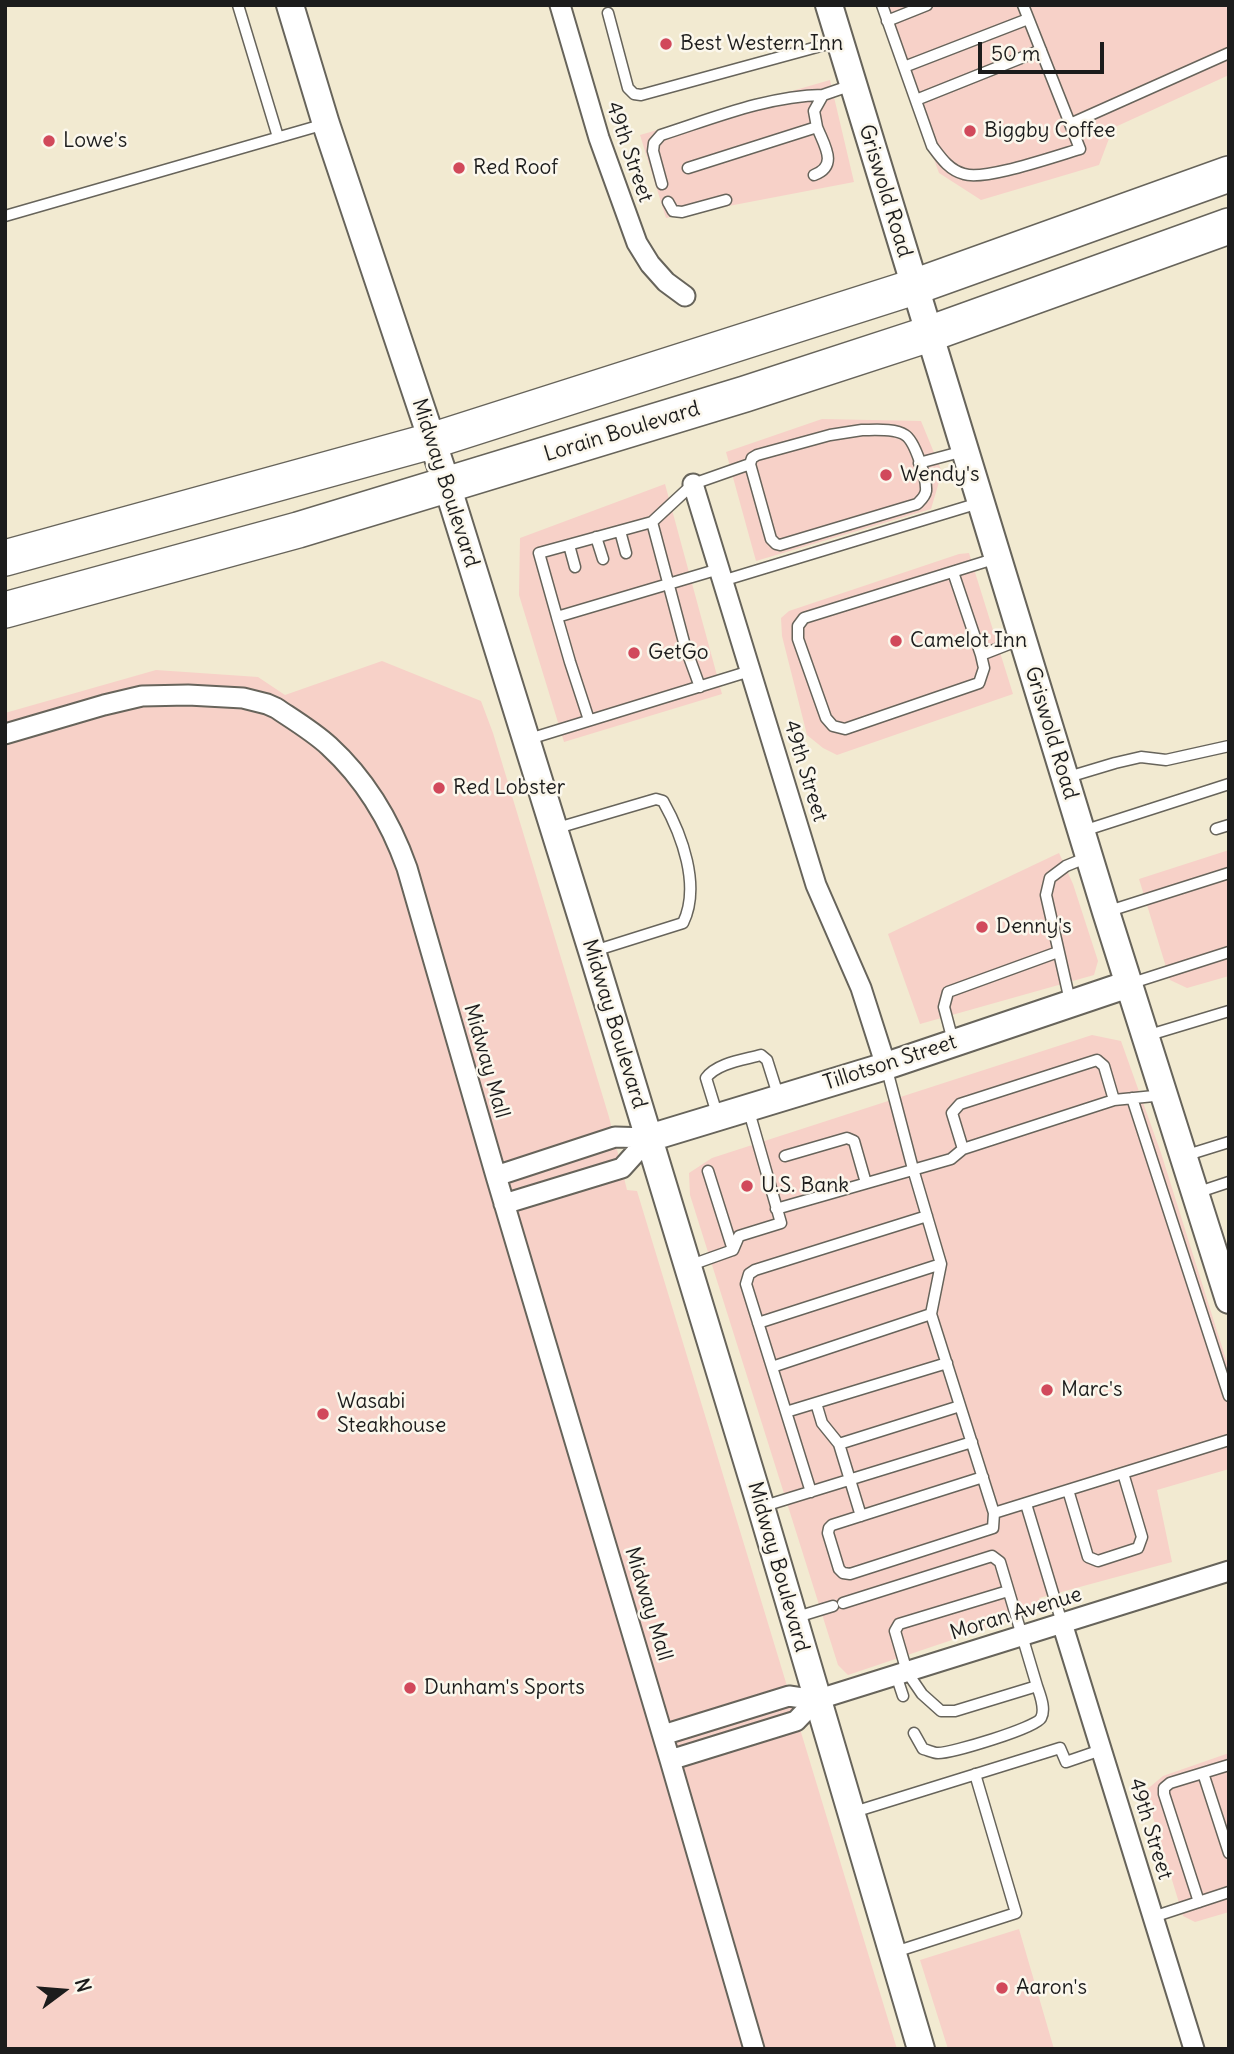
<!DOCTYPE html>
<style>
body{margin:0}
#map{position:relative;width:1234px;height:2054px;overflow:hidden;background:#f2ead1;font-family:Delius,sans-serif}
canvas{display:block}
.frame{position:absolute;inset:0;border:7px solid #1c1c1c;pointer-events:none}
.north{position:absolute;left:28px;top:1956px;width:70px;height:70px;-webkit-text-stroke:5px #fbf7ec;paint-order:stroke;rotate:74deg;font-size:19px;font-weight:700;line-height:28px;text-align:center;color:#1c1c1c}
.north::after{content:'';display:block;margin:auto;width:24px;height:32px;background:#1c1c1c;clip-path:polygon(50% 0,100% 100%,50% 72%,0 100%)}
.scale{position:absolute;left:978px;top:42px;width:126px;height:32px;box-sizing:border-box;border:4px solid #1c1c1c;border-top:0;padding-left:9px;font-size:21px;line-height:24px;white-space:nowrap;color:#1c1c1c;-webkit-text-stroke:5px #fbf7ec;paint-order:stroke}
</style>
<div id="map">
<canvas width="1234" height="2054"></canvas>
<div class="frame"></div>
<div class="north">N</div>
<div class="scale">50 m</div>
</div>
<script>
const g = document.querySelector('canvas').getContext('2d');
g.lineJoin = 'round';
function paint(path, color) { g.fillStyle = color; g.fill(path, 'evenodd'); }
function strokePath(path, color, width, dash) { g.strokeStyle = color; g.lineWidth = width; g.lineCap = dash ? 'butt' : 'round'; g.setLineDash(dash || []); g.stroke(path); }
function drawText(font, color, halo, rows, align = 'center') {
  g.font = font + ' Delius,sans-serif'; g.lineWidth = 5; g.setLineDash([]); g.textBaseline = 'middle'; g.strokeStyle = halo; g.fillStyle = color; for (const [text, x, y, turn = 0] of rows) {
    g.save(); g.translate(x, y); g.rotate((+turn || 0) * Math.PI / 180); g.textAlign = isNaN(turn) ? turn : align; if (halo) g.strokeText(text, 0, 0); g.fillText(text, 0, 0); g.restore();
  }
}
const built = new Path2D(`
 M 878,5 L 1229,5 L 1229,75 L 1113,128 L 1099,165 L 981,200 L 939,173 Z
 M 830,80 L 854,182 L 666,218 L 640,135 Z
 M 822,419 L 921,421 L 942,472 L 931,509 L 756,561 L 726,452 Z
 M 665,484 L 722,694 L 564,742 L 519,595 L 520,538 Z
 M 969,553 L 1013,694 L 837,755 L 823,748 L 807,735 L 782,636 L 781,618 L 789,611 L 959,554 Z
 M 382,661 L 481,701 L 493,733 L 609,1117 L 627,1190 L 637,1191 L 897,2049 L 5,2049 L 5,713 L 156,670 L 258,677 L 285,695 Z
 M 1229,850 L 1229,976 L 1187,988 L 1170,980 L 1139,879 Z
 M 1059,853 L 1073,884 L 1098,961 L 1094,975 L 920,1024 L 888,934 Z
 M 1092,1035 L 1121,1041 L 1161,1153 L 1229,1369 L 1229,1469 L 1157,1490 L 1172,1562 L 1039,1598 L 1044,1609 L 848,1675 L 838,1665 L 690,1195 L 689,1173 L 712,1158 Z
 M 1229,1753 L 1229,1912 L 1195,1922 L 1183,1916 L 1145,1791 L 1163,1776 Z
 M 1019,1929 L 1054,2049 L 948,2049 L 920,1960 Z`);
const lane = new Path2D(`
 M 238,5 L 278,137
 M 882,5 L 932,146 C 941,158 949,170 964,174 C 985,181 1055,156 1080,149 L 1023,5
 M 608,13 L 628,88 L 634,94 L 641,95 L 839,41
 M 887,21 L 927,5
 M 904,67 L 1028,19
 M 916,100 L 1041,50
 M 1070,124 L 1229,53
 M 688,168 L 817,127 L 814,111 L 823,95 L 852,85
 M 814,175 C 839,166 824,145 817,127
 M 662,184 L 653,151 L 654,143 L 661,135 C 714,118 767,96 823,95
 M 668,202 L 673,211 L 682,212 L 726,200
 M 5,216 L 325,124
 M 862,430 C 874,430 895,428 905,435 C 915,441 927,479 926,491 C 925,497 921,500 917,504 L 780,545 L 776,544 L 771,539 L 750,464 L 752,458 L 757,455 L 830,435 Z
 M 919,463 L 964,451
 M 652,522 L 693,484 L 750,464
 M 620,531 L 626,553
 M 596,537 L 603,559
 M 569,545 L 575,567
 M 997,558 L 804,618 L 798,626 L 798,639 L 826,718 L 833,726 L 845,729 L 979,683 L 984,668 L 981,655 L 1022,639
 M 953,572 L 981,655
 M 722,581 L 979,503
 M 557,617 L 539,553 L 652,522 L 685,646 L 700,687
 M 589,720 L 570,662 L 557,617 L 719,569
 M 526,740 L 750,671
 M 1065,778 L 1115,763 L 1141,757 L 1166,760 L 1229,746
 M 554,829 L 656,799 L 663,801 C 682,835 701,886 683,923 L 594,951
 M 1216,829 L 1229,825
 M 1083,831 L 1229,784
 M 1106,912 L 1229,873
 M 1129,984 L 1229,952
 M 1070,1001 L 1046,895 L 1050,878 L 1066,866 L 1088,857
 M 1146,1036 L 1229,1011
 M 953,1041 L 944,1007 L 948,992 L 1058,952
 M 886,1066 L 913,1169 L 941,1264 L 931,1314 L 994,1513 L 993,1528 L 850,1574 L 843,1573 L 839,1569 L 828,1533 L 829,1528 L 832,1525 L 983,1477
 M 1132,1098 L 1229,1396
 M 718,1117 L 706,1078 C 717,1063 743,1060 761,1055 L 767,1060 L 779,1098
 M 963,1149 L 952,1113 L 960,1104 L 1097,1060 L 1104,1066 L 1114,1100
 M 785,1156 L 847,1138 L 854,1141 L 866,1183
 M 1184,1156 L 1229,1142
 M 708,1171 L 733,1250
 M 1196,1193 L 1229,1182
 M 776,1209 L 951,1159 L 963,1149 L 1114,1100 L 1164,1095
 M 691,1265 L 733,1250 L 739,1236 L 781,1223 L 748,1108
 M 758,1323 L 941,1264
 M 772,1367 L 931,1314
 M 816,1403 L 822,1423 L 839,1444 L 861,1516
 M 786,1412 L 947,1363
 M 839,1444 L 960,1406
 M 1068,1490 L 1088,1557 L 1098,1561 L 1138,1548 L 1142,1537 L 1123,1473
 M 811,1492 L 746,1284 L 749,1274 L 755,1270 L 927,1216
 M 1026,1504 L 1062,1623
 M 761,1507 L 972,1442
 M 994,1513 L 1229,1440
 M 843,1603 L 992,1556 L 1000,1562 L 1037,1686 L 955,1711 L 941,1711 L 922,1694 L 907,1672 L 895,1631 L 899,1624 L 1008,1591
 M 797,1617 L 833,1606
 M 896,1675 L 903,1696
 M 914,1733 L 923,1749 C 928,1750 933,1753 938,1753 C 952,1753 1036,1728 1041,1718 C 1046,1709 1040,1695 1037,1686
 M 1203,1773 L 1229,1853
 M 854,1812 L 1060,1748 L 1066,1762 L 1101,1750
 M 1199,1902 L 1164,1794 L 1164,1788 L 1170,1783 L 1229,1765
 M 1153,1917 L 1229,1892
 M 895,1952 L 1016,1913 L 975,1774`);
const street = new Path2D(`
 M 560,5 L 599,138 L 637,243 L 650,264 L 666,282 L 685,296
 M 693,484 L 816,885 L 861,988 L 886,1066
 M 5,734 L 104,705 L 142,696 L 188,695 L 243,698 L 267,704 L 276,708 C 294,720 314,732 329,746 C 365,779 391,823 407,868 L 496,1176 L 670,1760 L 754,2049
 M 496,1176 L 615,1137 L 649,1138
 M 504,1204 L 622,1168 L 649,1138
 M 1062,1623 L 1194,2049
 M 663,1735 L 789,1696 L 816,1700 L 1229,1571
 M 670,1760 L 796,1721 L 816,1700`);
const secondary = new Path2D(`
 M 290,5 L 326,124 L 447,485 L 592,951 L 761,1507 L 921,2049
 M 829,5 L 1106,912 L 1229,1300
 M 649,1138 L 886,1066 L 1129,984`);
const highway = new Path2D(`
 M 5,558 L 431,441 L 914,287 L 1229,174
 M 5,610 L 298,530 L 745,394 L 929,334 L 1229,226`);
const markers = [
 [666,44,7,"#d1495b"],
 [970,131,7,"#d1495b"],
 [49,141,7,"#d1495b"],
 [459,168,7,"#d1495b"],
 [886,475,7,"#d1495b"],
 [896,641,7,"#d1495b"],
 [634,653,7,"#d1495b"],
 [439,788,7,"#d1495b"],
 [982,927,7,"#d1495b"],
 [747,1186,7,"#d1495b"],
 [1047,1390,7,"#d1495b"],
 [323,1414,7,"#d1495b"],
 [410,1688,7,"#d1495b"],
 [1002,1988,7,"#d1495b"]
];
const poiNames = [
 ["Best Western Inn",680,44],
 ["Biggby Coffee",984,131],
 ["Lowe's",63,141],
 ["Red Roof",473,168],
 ["Wendy's",900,475],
 ["Camelot Inn",910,641],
 ["GetGo",648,653],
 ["Red Lobster",453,788],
 ["Denny's",996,927],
 ["U.S. Bank",761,1186],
 ["Marc's",1061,1390],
 ["Wasabi",337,1402],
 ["Steakhouse",337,1426],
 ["Dunham's Sports",424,1688],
 ["Aaron's",1016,1988]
];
const streetNames = [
 ["49th Street",629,152,71],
 ["Griswold Road",885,191,73],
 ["Lorain Boulevard",622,432,-17],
 ["Midway Boulevard",445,483,72],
 ["Griswold Road",1051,733,73],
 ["49th Street",805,771,73],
 ["Midway Boulevard",614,1024,73],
 ["Midway Mall",486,1061,74],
 ["Tillotson Street",890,1063,-18],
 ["Midway Boulevard",778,1567,74],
 ["Midway Mall",648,1604,73],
 ["Moran Avenue",1016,1614,-17],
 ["49th Street",1150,1829,73]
];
paint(built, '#f7d1c8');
strokePath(lane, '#67645b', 13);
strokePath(street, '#67645b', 23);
strokePath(secondary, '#67645b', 30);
strokePath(highway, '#67645b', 38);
strokePath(lane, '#fff', 10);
strokePath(street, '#fff', 19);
strokePath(secondary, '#fff', 26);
strokePath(highway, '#fff', 35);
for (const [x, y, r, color] of markers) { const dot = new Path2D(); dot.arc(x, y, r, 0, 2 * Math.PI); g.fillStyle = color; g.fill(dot); strokePath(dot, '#fbf7ec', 2.5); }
drawText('21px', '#1c1c1c', '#fbf7ec', poiNames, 'left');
drawText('21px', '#1c1c1c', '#fbf7ec', streetNames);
</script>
